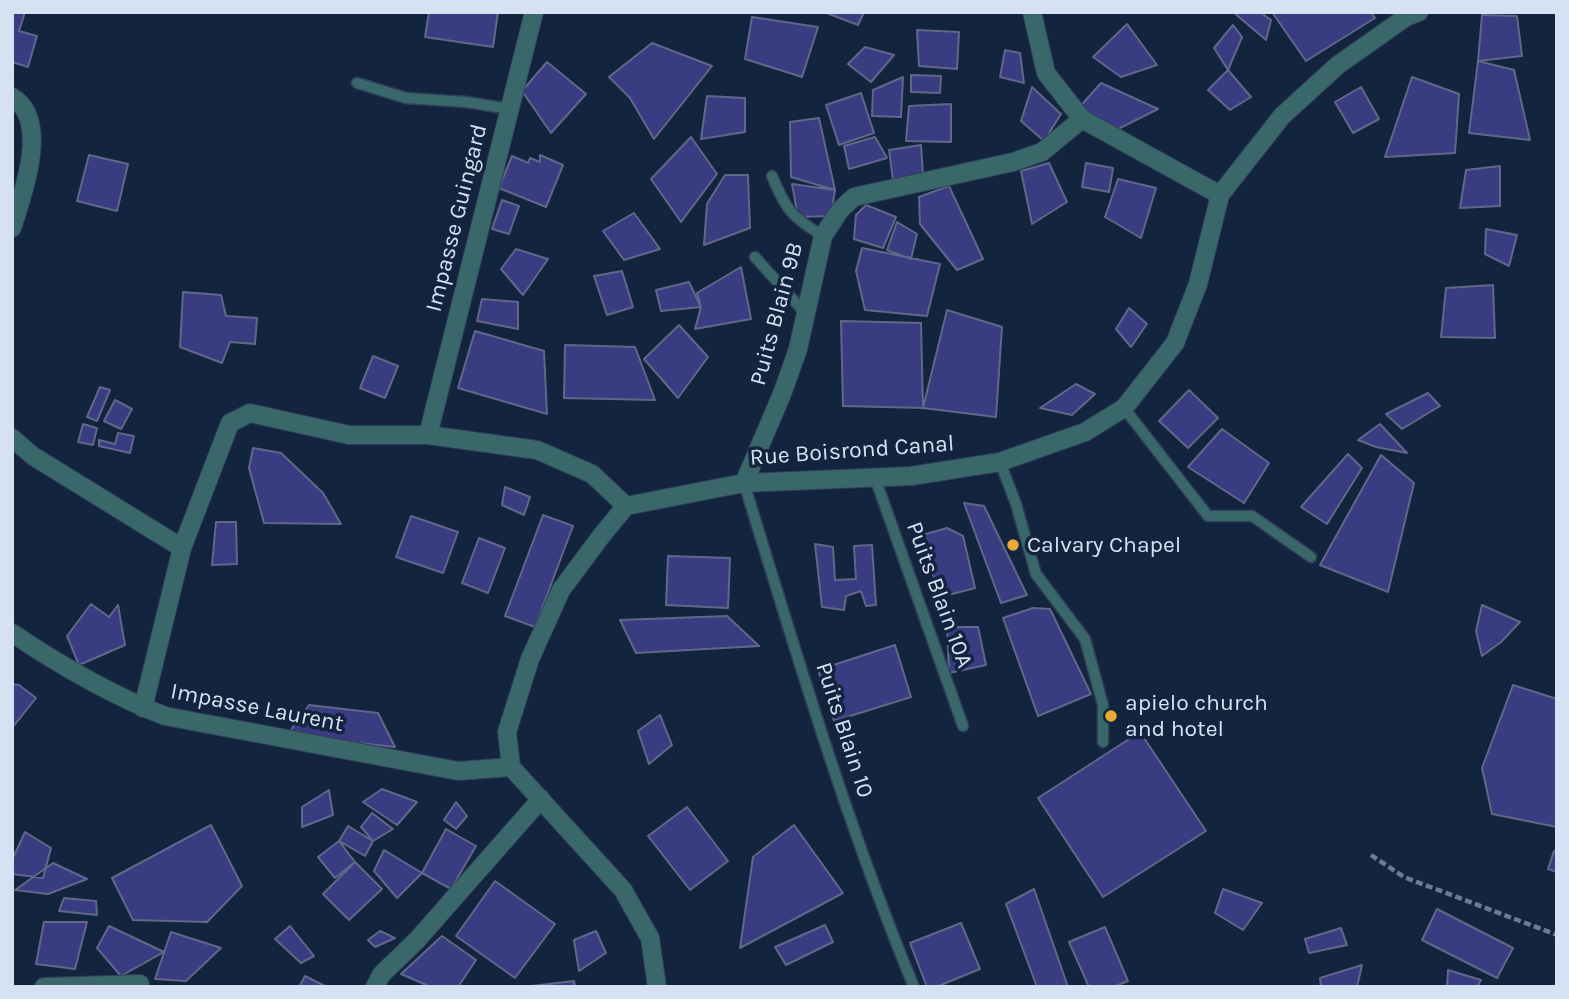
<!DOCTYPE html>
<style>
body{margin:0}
#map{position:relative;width:1569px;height:999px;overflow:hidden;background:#13243e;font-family:Karla,sans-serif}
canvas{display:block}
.frame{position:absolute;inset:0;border:14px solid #d6e2f3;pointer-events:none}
</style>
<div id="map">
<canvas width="1569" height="999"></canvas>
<div class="frame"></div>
</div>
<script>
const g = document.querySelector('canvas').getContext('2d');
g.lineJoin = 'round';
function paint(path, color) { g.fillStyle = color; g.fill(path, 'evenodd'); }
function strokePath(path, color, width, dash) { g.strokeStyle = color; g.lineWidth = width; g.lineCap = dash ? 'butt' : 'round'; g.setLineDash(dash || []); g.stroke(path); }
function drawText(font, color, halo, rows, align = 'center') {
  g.font = font + ' Karla,sans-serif'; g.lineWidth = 7; g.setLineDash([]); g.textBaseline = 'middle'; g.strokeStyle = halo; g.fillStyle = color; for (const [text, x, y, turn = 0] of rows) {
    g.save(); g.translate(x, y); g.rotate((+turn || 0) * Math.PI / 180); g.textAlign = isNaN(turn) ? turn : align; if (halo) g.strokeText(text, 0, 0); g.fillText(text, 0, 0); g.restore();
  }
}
const building = new Path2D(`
 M 12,12 L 25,12 L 19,31 L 37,36 L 28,67 L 12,62 Z
 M 429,12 L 498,12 L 493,47 L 425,37 Z
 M 824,12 L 864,12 L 858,25 Z
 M 1233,12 L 1260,12 L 1271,20 L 1266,40 Z
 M 1272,12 L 1371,12 L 1375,18 L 1306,61 Z
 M 1482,15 L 1517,16 L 1522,56 L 1478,61 Z
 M 752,17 L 818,27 L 802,77 L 745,59 Z
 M 1127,24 L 1157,65 L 1121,77 L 1093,57 Z
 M 1233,25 L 1242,37 L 1228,70 L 1214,48 Z
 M 917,30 L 959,32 L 957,69 L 919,66 Z
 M 652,43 L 712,66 L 654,139 L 630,98 L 609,77 Z
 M 865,47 L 894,55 L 871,82 L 848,64 Z
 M 1005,50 L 1020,53 L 1024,83 L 1000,77 Z
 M 1478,61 L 1514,70 L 1530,140 L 1469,133 Z
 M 547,62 L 586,94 L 551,133 L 522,91 Z
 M 1228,70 L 1251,97 L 1230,110 L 1208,90 Z
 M 911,75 L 941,76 L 940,93 L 911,92 Z
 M 903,77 L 901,117 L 872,116 L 873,90 Z
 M 1412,77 L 1459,94 L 1455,153 L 1385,157 Z
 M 1101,83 L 1158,109 L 1112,132 L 1077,110 Z
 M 1032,87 L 1061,114 L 1044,141 L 1021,121 Z
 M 1361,87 L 1379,119 L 1353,133 L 1335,102 Z
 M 861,93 L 874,133 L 839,145 L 826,105 Z
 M 707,96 L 745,98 L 745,132 L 701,139 Z
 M 951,104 L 951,142 L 906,141 L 909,106 Z
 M 819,118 L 835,190 L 791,177 L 790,122 Z
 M 691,137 L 717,174 L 681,222 L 651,179 Z
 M 875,137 L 887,158 L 849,169 L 844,146 Z
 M 921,145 L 923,175 L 893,180 L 889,150 Z
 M 89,155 L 128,164 L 117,211 L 77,201 Z
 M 540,155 L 563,165 L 546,207 L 499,188 L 512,156 L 528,163 L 530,158 L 540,162 Z
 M 1049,163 L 1067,202 L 1032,224 L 1021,171 Z
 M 1086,163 L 1113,168 L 1109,192 L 1082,187 Z
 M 1500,166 L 1500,206 L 1460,208 L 1466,170 Z
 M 725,175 L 748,175 L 750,228 L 704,245 L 707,204 Z
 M 1118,179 L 1156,188 L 1141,238 L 1105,217 Z
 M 792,184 L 835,190 L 831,216 L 798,217 Z
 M 949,186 L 983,259 L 957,270 L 920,224 L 919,197 Z
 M 502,200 L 519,206 L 509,234 L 492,229 Z
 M 866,205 L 896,217 L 883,248 L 854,239 L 856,215 Z
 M 634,213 L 660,249 L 624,260 L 603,231 Z
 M 897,222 L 917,234 L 911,259 L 887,250 Z
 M 1486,229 L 1517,235 L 1509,266 L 1485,254 Z
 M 862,248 L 940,264 L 927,316 L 865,310 L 856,271 Z
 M 516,249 L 548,259 L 523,295 L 501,269 Z
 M 741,267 L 751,319 L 695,329 L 701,307 L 697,293 Z
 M 622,271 L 633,307 L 607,315 L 594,276 Z
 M 689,282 L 701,307 L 661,311 L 656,290 Z
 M 1493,285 L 1495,338 L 1441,337 L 1446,288 Z
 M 183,292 L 221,295 L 226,316 L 257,318 L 255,344 L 230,342 L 222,363 L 180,347 Z
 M 482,299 L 518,302 L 518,329 L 477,321 Z
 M 1129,308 L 1147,324 L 1131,347 L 1116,329 Z
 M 947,310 L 1002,327 L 996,417 L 923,408 Z
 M 841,321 L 921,323 L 923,408 L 843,406 Z
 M 679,325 L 708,357 L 678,398 L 644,359 Z
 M 475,331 L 544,351 L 547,414 L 458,388 Z
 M 565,345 L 635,347 L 655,400 L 564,398 Z
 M 373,356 L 398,366 L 385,398 L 360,388 Z
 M 1076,384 L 1095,394 L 1072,415 L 1040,408 Z
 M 100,387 L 110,390 L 97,421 L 87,417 Z
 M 1189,390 L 1218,418 L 1188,448 L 1159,421 Z
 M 1428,393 L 1440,406 L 1402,429 L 1386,414 Z
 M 115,400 L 132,409 L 121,429 L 104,421 Z
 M 83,424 L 97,428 L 93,445 L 78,442 Z
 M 1380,424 L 1407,453 L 1376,447 L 1358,440 Z
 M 1222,429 L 1269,463 L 1244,503 L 1188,467 Z
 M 118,433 L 134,436 L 130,453 L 99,446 L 99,440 L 115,444 Z
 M 253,448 L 281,453 L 323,493 L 341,524 L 264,523 L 249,468 Z
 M 1348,454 L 1362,468 L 1327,524 L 1301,507 Z
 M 1381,455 L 1414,483 L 1388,592 L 1320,565 Z
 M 505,487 L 530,497 L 524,515 L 502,505 Z
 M 964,503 L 984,506 L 1027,595 L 1001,603 Z
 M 543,515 L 573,526 L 535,627 L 505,616 Z
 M 411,516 L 458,532 L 443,573 L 396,557 Z
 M 216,522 L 236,522 L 237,564 L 212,565 Z
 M 947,528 L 963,536 L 975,588 L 941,597 L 919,536 Z
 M 479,538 L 505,548 L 488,593 L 462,583 Z
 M 815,544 L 833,547 L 835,580 L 856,579 L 854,546 L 872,545 L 876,605 L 866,606 L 861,591 L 846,596 L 844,610 L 822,607 Z
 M 668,556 L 730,558 L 728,608 L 666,605 Z
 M 91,604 L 109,617 L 118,605 L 125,645 L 79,665 L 67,636 Z
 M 1482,605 L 1520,622 L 1501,642 L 1482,656 L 1476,631 Z
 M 1033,608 L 1050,609 L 1091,694 L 1038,716 L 1003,618 Z
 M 727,616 L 759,646 L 636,653 L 620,620 Z
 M 947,627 L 978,627 L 986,665 L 949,673 Z
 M 895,645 L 911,697 L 834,721 L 818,670 Z
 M 12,684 L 19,685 L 36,698 L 12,728 Z
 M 1513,685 L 1557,699 L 1557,827 L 1492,814 L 1482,768 Z
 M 309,705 L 378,713 L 395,747 L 287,735 Z
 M 660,715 L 672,745 L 649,764 L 638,731 Z
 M 1140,732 L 1206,831 L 1103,897 L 1038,798 Z
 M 382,789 L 417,802 L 397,825 L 363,802 Z
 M 329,790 L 333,815 L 302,827 L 302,807 Z
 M 456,802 L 467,816 L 456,829 L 444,820 Z
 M 687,807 L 728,861 L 690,890 L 648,836 Z
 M 372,813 L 393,829 L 373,841 L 361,827 Z
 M 211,825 L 242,886 L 207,922 L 133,920 L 112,878 Z
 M 794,825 L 843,893 L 740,948 L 753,857 Z
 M 348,826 L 373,841 L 365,856 L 339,841 Z
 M 446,829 L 476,846 L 451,889 L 422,873 Z
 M 25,832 L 51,848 L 43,878 L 12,874 L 12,860 Z
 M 339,841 L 355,862 L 335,878 L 318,857 Z
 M 384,850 L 422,873 L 397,898 L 374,871 Z
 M 1554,851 L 1557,852 L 1557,872 L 1548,869 Z
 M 355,862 L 382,889 L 349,920 L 323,894 Z
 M 53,863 L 87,879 L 48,894 L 15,890 Z
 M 495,881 L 555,924 L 515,978 L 456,936 Z
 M 1034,889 L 1068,987 L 1037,987 L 1006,904 Z
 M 1223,889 L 1262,903 L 1243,930 L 1215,913 Z
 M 64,898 L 96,901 L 97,915 L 59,911 Z
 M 1437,909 L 1513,948 L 1497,978 L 1422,940 Z
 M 44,922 L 87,922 L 75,969 L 36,964 Z
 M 961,923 L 980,969 L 936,987 L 927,987 L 910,943 Z
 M 825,925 L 833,942 L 786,965 L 775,947 Z
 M 109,926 L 164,952 L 121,976 L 97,948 Z
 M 290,926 L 314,956 L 301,963 L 275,939 Z
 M 1105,927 L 1128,981 L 1113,987 L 1089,987 L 1069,942 Z
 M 1341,928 L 1347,945 L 1309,953 L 1305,939 Z
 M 380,931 L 395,938 L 375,947 L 368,940 Z
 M 596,931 L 606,953 L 579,971 L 574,940 Z
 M 171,932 L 221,948 L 186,981 L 155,979 Z
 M 442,936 L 476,960 L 458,987 L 431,987 L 401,974 Z
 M 1362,965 L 1357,987 L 1321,987 L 1320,978 Z
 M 1448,970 L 1481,980 L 1477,987 L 1447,987 Z
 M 305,976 L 327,987 L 299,987 Z
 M 574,981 L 575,987 L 523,987 Z`);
const path = new Path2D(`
 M 1371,855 L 1404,877 L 1557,935`);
const service = new Path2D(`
 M 357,83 L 406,98 L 466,102 L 510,109
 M 772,176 C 786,210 792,217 823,236
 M 755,257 L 805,313
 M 1124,408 L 1208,516 L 1252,516 L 1311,557
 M 1000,462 L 1016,504 L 1036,574 L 1085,639 L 1103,705 L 1103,742
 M 875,478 L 963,726
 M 744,483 C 796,652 846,823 914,987`);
const minor = new Path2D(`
 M 1032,12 L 1046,73 L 1082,119 L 1220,195
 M 12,97 C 51,120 22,196 12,228
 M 428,435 L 534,12
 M 12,438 L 33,456 L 182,548
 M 744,483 L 782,394 L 798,349 L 823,236 L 840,210 L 854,197 L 1013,162 L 1042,152 L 1082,119
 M 12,633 C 61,666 111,695 165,716 L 458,771 L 511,767
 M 143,708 L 182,548 L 230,423 L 250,413 L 349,435 L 428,435 L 537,450 L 592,474 L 626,506
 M 44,987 L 140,984
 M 375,987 L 381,975 L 417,940 L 541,799`);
const tertiary = new Path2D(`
 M 657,987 L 650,938 L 623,890 L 511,767 L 507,732 L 530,659 L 561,590 L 602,535 L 626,506 L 744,483 L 911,476 L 1000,462 L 1085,432 L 1124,408 L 1175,343 L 1198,284 L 1220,195 L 1282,116 L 1338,65 L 1406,17 L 1419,12`);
const markers = [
 [1013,545,7,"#eaaa38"],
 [1111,716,7,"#eaaa38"]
];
const streetNames = [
 ["Impasse Guingard",457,218,-76],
 ["Puits Blain 9B",777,314,-75],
 ["Rue Boisrond Canal",852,451,-4],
 ["Puits Blain 10A",939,595,70],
 ["Impasse Laurent",257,708,11],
 ["Puits Blain 10",844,730,72]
];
const poiNames = [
 ["Calvary Chapel",1027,545],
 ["apielo church",1125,703],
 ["and hotel",1125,729]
];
paint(building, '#393c81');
strokePath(building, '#616789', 2);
strokePath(service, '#2e3f57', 13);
strokePath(minor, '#2e3f57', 20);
strokePath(tertiary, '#2e3f57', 20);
strokePath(path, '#6d7c92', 4.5, [7, 3.5]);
strokePath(service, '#3a686a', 10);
strokePath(minor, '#3a686a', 18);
strokePath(tertiary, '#3a686a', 18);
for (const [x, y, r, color] of markers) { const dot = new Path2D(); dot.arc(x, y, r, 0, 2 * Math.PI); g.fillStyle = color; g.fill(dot); strokePath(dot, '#13243e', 2.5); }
drawText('23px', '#d6e2f3', '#13243e', streetNames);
drawText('23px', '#d6e2f3', '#13243e', poiNames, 'left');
</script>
